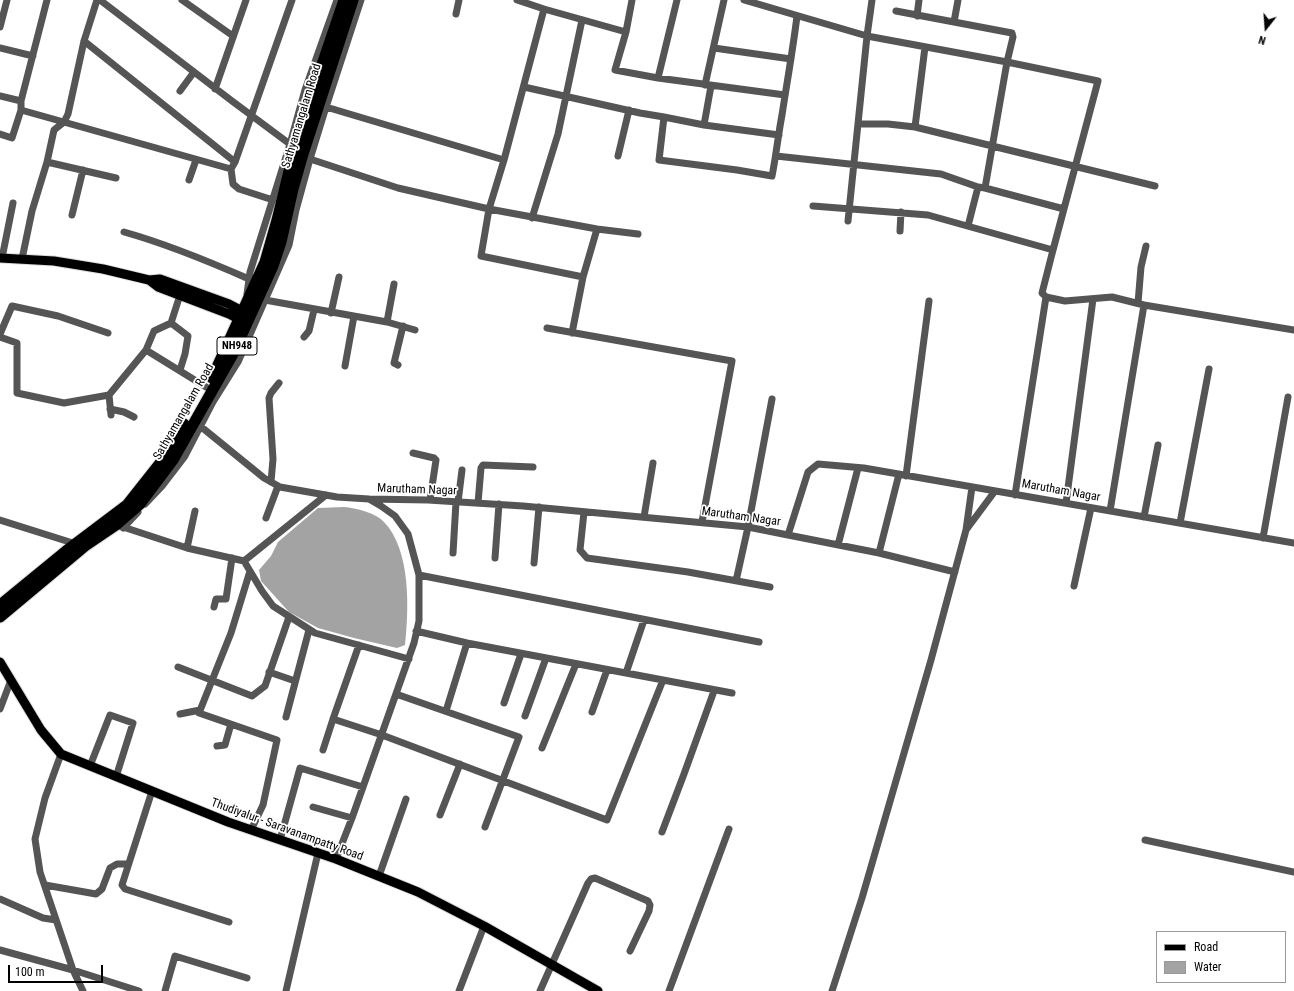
<!DOCTYPE html>
<style>
body{margin:0}
#map{position:relative;width:1294px;height:991px;overflow:hidden;background:#fff;font-family:"Roboto Condensed",sans-serif}
canvas{display:block}
.legend{position:absolute;left:1156px;top:931px;width:130px;height:52px;box-sizing:border-box;background:#fff;border:1px solid #999;margin:0;padding:5px 7px;list-style:none;font-size:12px;color:#000}
.legend li{display:flex;align-items:center;gap:8px;height:20px}
.legend b{width:20px;border:1px solid #999}
.north{position:absolute;left:1246px;top:8px;width:40px;height:40px;-webkit-text-stroke:3px #fff;paint-order:stroke;rotate:197deg;font-size:11px;font-weight:700;line-height:16px;text-align:center;color:#000}
.north::after{content:'';display:block;margin:auto;width:14px;height:18px;background:#000;clip-path:polygon(50% 0,100% 100%,50% 72%,0 100%)}
.scale{position:absolute;left:8px;top:965px;width:95px;height:18px;box-sizing:border-box;border:2px solid #000;border-top:0;padding-left:5px;font-size:12px;line-height:14px;white-space:nowrap;color:#000;-webkit-text-stroke:3px #fff;paint-order:stroke}
</style>
<div id="map">
<canvas width="1294" height="991"></canvas>
<ul class="legend">
<li><b style="height:5px;background:#000"></b>Road</li>
<li><b style="height:11px;background:#a3a3a3"></b>Water</li>
</ul>
<div class="north">N</div>
<div class="scale">100 m</div>
</div>
<script>
const g = document.querySelector('canvas').getContext('2d');
g.lineJoin = 'round';
function paint(path, color) { g.fillStyle = color; g.fill(path, 'evenodd'); }
function strokePath(path, color, width, dash) { g.strokeStyle = color; g.lineWidth = width; g.lineCap = dash ? 'butt' : 'round'; g.setLineDash(dash || []); g.stroke(path); }
function drawText(font, color, halo, rows, align = 'center') {
  g.font = font + ' "Roboto Condensed",sans-serif'; g.lineWidth = 3.5; g.setLineDash([]); g.textBaseline = 'middle'; g.strokeStyle = halo; g.fillStyle = color; for (const [text, x, y, turn = 0] of rows) {
    g.save(); g.translate(x, y); g.rotate((+turn || 0) * Math.PI / 180); g.textAlign = isNaN(turn) ? turn : align; if (halo) g.strokeText(text, 0, 0); g.fillText(text, 0, 0); g.restore();
  }
}
const water = new Path2D(`
 M 344,507 C 356,508 376,513 384,522 C 411,550 409,609 405,645 L 397,648 L 354,638 L 318,628 L 289,612 L 261,581 L 259,570 L 271,556 L 278,542 L 318,508 Z`);
const minor = new Path2D(`
 M 100,0 L 232,101 L 310,159 L 398,188 L 489,209 L 504,160 L 544,9 L 626,32
 M 182,0 L 233,36
 M 517,0 L 544,9
 M 632,0 L 626,32 L 615,70 L 658,78 L 785,95
 M 744,0 L 867,36 L 1007,62 L 1098,81 L 1053,250
 M 896,11 L 1012,33 L 1013,37 L 1007,62 L 985,188 L 978,187
 M 456,14 L 459,0
 M 917,16 L 919,0
 M 954,22 L 958,0
 M 0,27 L 7,0
 M 84,41 L 235,162 L 231,169 L 233,184 L 239,189 L 273,200
 M 0,48 L 33,56
 M 714,48 L 791,59
 M 658,78 L 677,0
 M 705,85 L 724,0
 M 524,87 L 640,113 L 664,117
 M 215,89 L 246,0
 M 180,91 L 194,72
 M 0,96 L 21,101 L 47,0
 M 21,101 L 21,110 L 231,169
 M 326,107 L 504,160
 M 858,124 L 888,124 L 915,127 L 925,47
 M 704,125 L 711,86
 M 915,127 L 1155,186
 M 0,134 L 12,138 L 21,110
 M 779,135 L 704,125 L 664,117 L 659,160 L 737,170 L 772,176 C 776,156 778,136 782,115 C 787,82 793,49 797,16
 M 618,156 L 629,110
 M 776,156 L 941,174 L 978,187 L 968,226
 M 47,162 L 116,178
 M 235,162 L 292,0
 M 189,180 L 196,160
 M 985,188 L 1064,209
 M 813,206 L 928,215 L 1053,250 L 1042,293 L 1046,297 L 1065,301 L 1112,297 L 1144,305 L 1110,511
 M 72,215 L 83,170
 M 532,218 L 558,134 L 582,20
 M 848,221 L 867,36 L 872,0
 M 597,229 L 583,277 L 481,256 L 489,209 L 597,229 L 638,234
 M 900,231 L 901,212
 M 124,232 C 167,244 208,261 249,279
 M 2,258 L 13,203
 M 22,259 L 32,211 L 47,162 L 54,130 L 64,122 L 68,114 L 84,41 L 97,0
 M 247,294 L 250,272 L 290,144 L 305,90 L 337,0
 M 265,300 L 387,322 L 415,330
 M 1138,303 L 1141,267 L 1146,246
 M 1144,305 L 1294,330
 M 331,313 L 339,277
 M 387,322 L 394,284
 M 171,323 L 188,336 L 185,354 L 180,370
 M 547,328 L 732,361 L 702,522
 M 572,333 L 583,277
 M 0,334 L 12,306 L 58,316 L 108,333
 M 0,337 L 17,343 L 17,393 L 64,403 L 109,395 L 146,350 L 206,387
 M 304,337 L 309,331 L 314,310
 M 146,350 L 154,331 L 171,323 L 180,295
 M 398,365 L 394,363 L 403,326
 M 345,366 L 354,316
 M 109,395 L 111,415
 M 110,409 L 124,412 L 134,417
 M 194,421 L 264,478 L 280,487 L 337,497 L 369,499 L 381,506 L 395,516 L 408,534 L 419,575 L 419,621 L 414,643 L 352,818 L 336,859
 M 413,453 L 434,458 L 436,460 L 430,500
 M 906,476 L 929,301
 M 271,482 L 273,459 L 269,398 L 271,393 L 279,383
 M 1015,495 L 1046,297
 M 369,499 L 428,500 L 523,506 L 748,527 L 788,535 L 808,472 L 818,464 L 864,468 L 1294,543
 M 458,502 L 462,470
 M 478,503 L 481,468 L 483,465 L 533,467
 M 1066,503 L 1093,299
 M 145,504 L 162,486 L 185,456 L 213,402 L 238,362 L 289,245 L 296,210 L 310,159 L 326,107 L 361,0
 M 584,512 L 580,550 L 587,558 L 688,572 L 770,587
 M 644,517 L 653,463
 M 1144,517 L 1158,445
 M 266,518 L 278,486
 M 0,520 L 76,544
 M 1180,523 L 1209,369
 M 120,526 L 187,548 L 244,561 L 262,591 L 273,606 L 315,633 L 409,659
 M 123,528 L 138,512
 M 966,530 L 995,491
 M 788,535 L 879,553 L 899,474
 M 1263,538 L 1288,397
 M 838,545 L 858,468
 M 187,548 L 195,511
 M 453,553 L 456,502
 M 879,553 L 955,572
 M 495,558 L 499,504
 M 244,561 L 326,495
 M 534,563 L 539,507
 M 250,571 L 231,633 L 199,713 L 277,740 L 263,805 L 251,830
 M 419,575 L 759,642
 M 736,581 L 748,527 L 772,399
 M 1074,586 L 1091,508
 M 214,607 L 216,599 L 226,599 L 232,558
 M 416,631 L 467,643 L 732,693
 M 359,645 L 333,719 L 382,735 L 607,820 L 663,680
 M 178,667 L 252,696 L 265,686 L 289,617
 M 269,672 L 295,681
 M 626,673 L 644,620
 M 396,694 L 519,737 L 485,827
 M 504,703 L 521,654
 M 0,709 L 11,680
 M 446,711 L 467,643
 M 592,712 L 607,670
 M 180,714 L 200,710
 M 525,716 L 546,658
 M 286,717 L 309,630
 M 217,746 L 225,745 L 231,724
 M 542,748 L 576,664
 M 323,750 L 333,719
 M 61,754 L 45,798 L 35,839 L 40,872 L 73,970 L 83,991
 M 90,766 L 110,715 L 133,723 L 116,777
 M 152,791 L 122,885 L 125,889 L 229,922
 M 313,807 L 352,818
 M 440,815 L 460,764
 M 662,832 L 684,774 L 714,691
 M 280,840 L 300,768 L 363,787
 M 1145,840 L 1294,872
 M 379,876 L 406,799
 M 45,885 L 96,894 L 102,889 L 110,868 L 117,864 L 128,864
 M 0,899 L 43,918 L 56,920
 M 0,950 L 73,970 L 139,991
 M 165,991 L 175,956 L 247,978
 M 286,991 L 318,853
 M 459,991 L 484,926
 M 540,991 L 588,883 L 591,879 L 595,878 L 648,901 L 650,905 L 649,911 L 630,951
 M 669,991 L 729,829
 M 832,991 L 862,898 L 931,660 L 966,530 L 972,487`);
const major = new Path2D(`
 M 0,258 L 54,261 L 103,269 L 149,280 L 160,279 L 229,304 L 248,314
 M 149,280 L 158,287 L 229,314 L 244,322
 M 0,662 L 41,730 L 61,754 L 228,822 L 336,859 L 418,892 L 484,926 L 598,991`);
const highway = new Path2D(`
 M 212,378 L 265,262 L 277,220 L 290,167 L 312,94 L 344,0
 M 0,605 L 66,551 L 127,505 L 165,457 L 184,424
 M 0,617 L 85,546 L 116,525 L 140,504 L 173,460 L 233,354 L 273,266 L 281,242 L 293,189 L 303,154 L 353,0`);
const shields = [
 [237,346,40]
];
const shieldNames = [
 ["NH948",237,346]
];
const streetNames = [
 ["Sathyamangalam Road",302,116,-73],
 ["Sathyamangalam Road",184,412,-60],
 ["Marutham Nagar",417,490,2],
 ["Marutham Nagar",1061,491,10],
 ["Marutham Nagar",741,517,8],
 ["Thudiyalur - Saravanampatty Road",287,830,20]
];
paint(water, '#a3a3a3');
strokePath(major, '#dbdbdb', 11);
strokePath(highway, '#dbdbdb', 13);
strokePath(minor, '#555', 7);
strokePath(major, '#000', 9);
strokePath(highway, '#000', 11);
for (const [x, y, w] of shields) { const box = new Path2D(); box.roundRect(x - w / 2, y - 9, w, 18, 3); g.fillStyle = '#fff'; g.fill(box); strokePath(box, '#000', 1); }
drawText('bold 11px', '#000', null, shieldNames);
drawText('12px', '#000', '#fff', streetNames);
</script>
